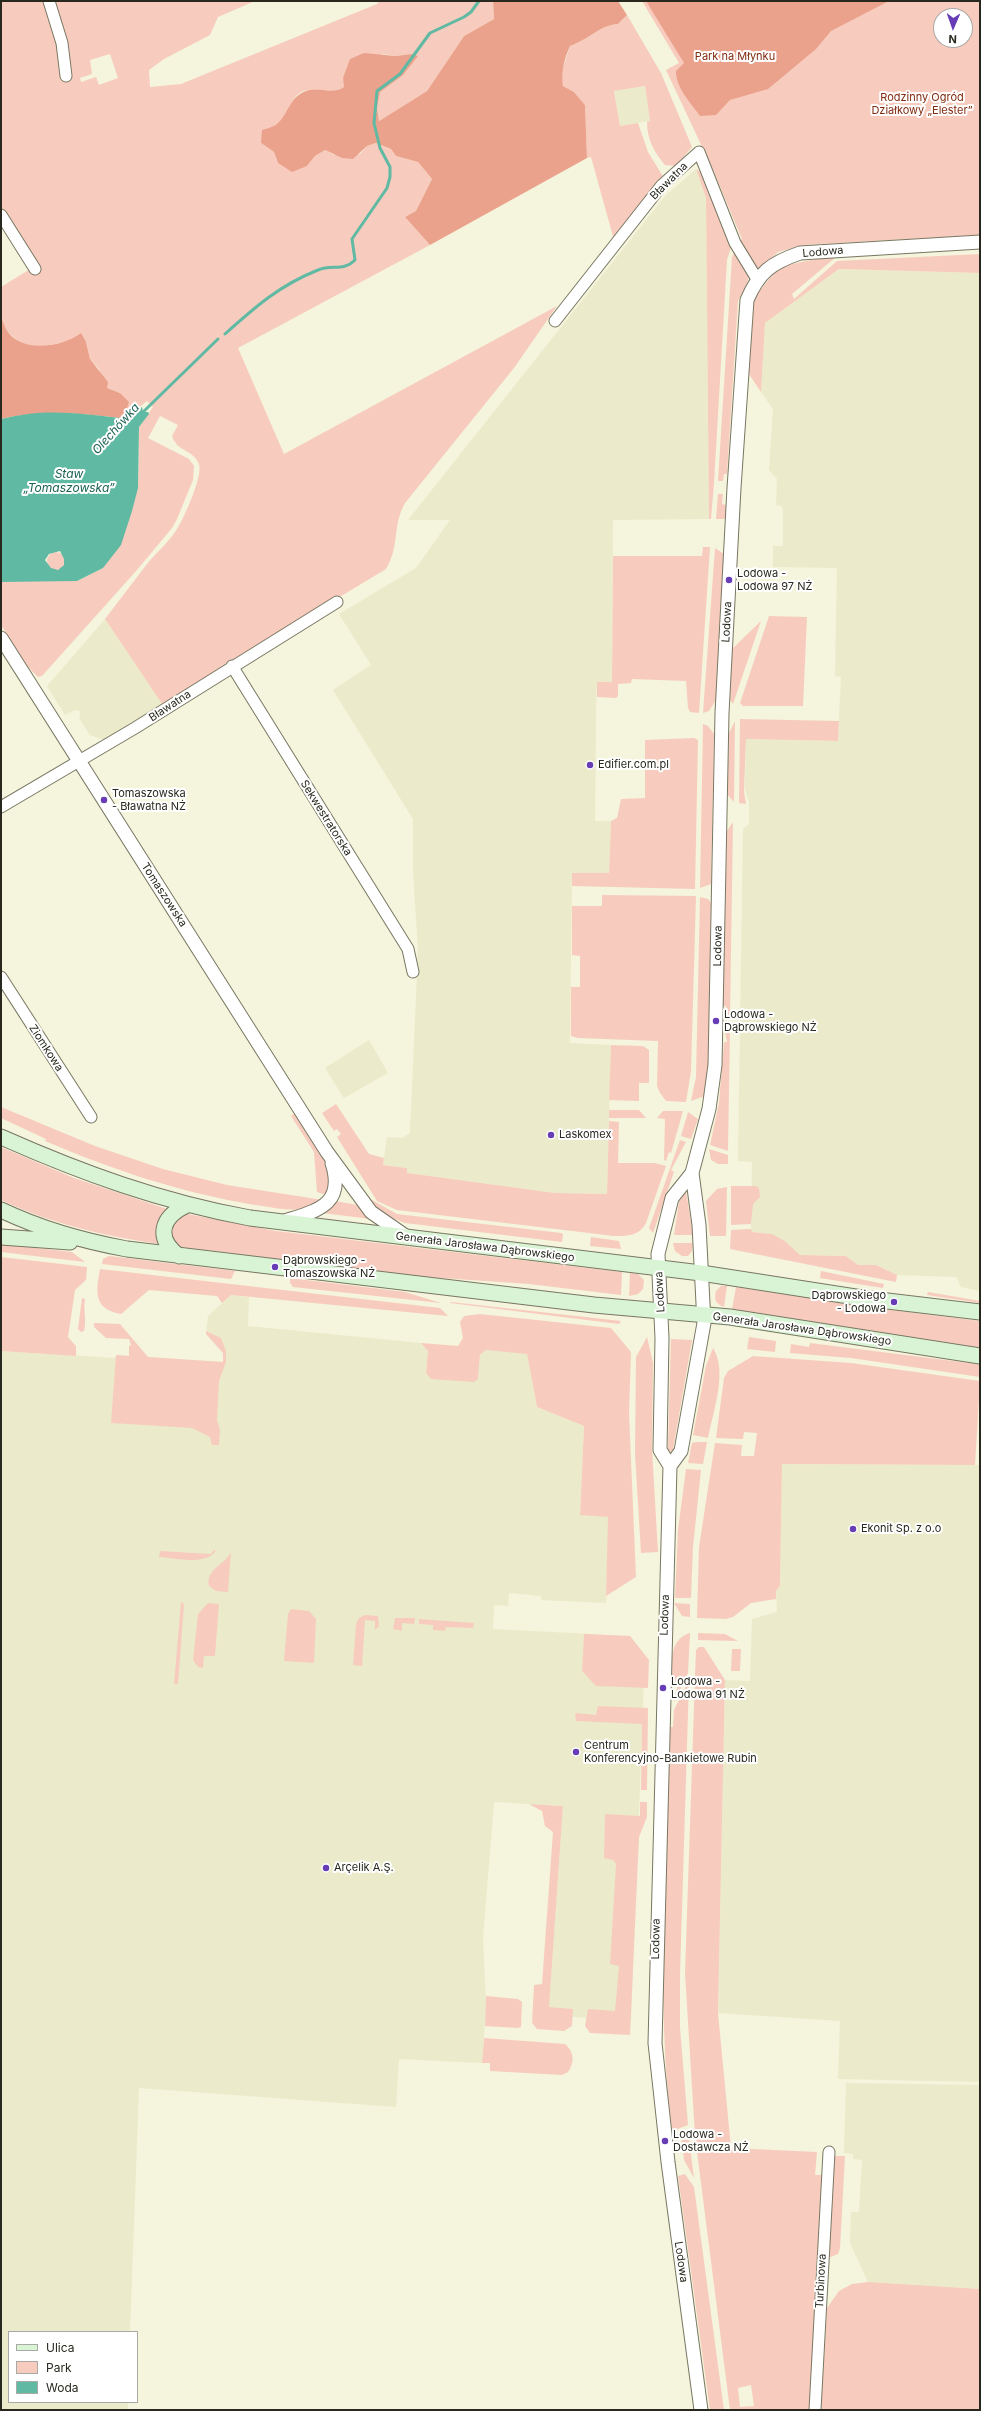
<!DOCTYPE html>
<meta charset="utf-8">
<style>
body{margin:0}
#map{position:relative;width:981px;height:2411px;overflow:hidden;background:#f5f4dc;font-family:Inter,sans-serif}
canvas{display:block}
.frame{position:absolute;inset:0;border:2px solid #28281f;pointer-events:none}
.legend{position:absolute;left:8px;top:2331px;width:130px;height:72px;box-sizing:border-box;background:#fff;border:1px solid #a9a9a5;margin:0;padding:5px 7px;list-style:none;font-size:12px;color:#28281f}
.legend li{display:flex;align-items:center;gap:8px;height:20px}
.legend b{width:20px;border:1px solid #a9a9a5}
.north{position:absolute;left:933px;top:8px;width:40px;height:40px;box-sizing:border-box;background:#fff;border:1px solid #a9a9a5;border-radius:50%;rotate:182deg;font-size:11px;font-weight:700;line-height:16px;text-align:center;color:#28281f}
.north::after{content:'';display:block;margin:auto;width:14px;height:18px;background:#663db5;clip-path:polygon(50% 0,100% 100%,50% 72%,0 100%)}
</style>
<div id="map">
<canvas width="981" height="2411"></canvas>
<div class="frame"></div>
<ul class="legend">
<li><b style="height:5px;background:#d9f4d5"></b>Ulica</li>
<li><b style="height:11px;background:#f7ccbe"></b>Park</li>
<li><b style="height:11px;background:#60b9a3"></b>Woda</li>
</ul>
<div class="north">N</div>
</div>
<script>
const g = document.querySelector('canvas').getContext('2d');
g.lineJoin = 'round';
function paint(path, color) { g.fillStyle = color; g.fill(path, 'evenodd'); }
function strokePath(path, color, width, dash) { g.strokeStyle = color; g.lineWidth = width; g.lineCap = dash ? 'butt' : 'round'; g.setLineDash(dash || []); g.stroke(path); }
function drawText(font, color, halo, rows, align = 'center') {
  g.font = font + ' Inter,sans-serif'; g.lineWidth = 4; g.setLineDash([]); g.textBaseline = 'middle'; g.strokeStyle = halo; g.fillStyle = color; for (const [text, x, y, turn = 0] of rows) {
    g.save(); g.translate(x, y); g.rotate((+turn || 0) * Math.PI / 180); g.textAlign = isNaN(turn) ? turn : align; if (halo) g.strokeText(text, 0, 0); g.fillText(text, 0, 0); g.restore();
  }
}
const built = new Path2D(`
 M 645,86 L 650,121 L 620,126 L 614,91 Z
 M 696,169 L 706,198 L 709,519 L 613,520 L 612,682 L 597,683 L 596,707 L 595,821 L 611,821 L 609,873 L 572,873 L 570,1043 L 611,1045 L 607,1194 L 555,1193 L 406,1173 L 407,1168 L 383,1165 L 387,1137 L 402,1138 L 410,1133 L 418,950 L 413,870 L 413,819 L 333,690 L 371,665 L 339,614 L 416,568 L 450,520 L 408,520 L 665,196 Z
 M 839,269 L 980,273 L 980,1291 L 961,1287 L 956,1277 L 897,1275 L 876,1265 L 858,1265 L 846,1256 L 800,1255 L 785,1241 L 772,1234 L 751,1232 L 752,1162 L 738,1161 L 743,829 L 749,824 L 749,801 L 745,790 L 746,739 L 838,741 L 841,677 L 835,676 L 837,568 L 773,567 L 773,546 L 783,546 L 783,510 L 782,506 L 776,505 L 777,479 L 769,470 L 773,409 L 761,392 L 765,323 Z
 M 105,619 L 162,704 L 104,740 L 90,735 L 79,718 L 81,711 L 75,710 L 65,715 L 47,686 Z
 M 369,1040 L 388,1073 L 344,1098 L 325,1068 Z
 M 231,1295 L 249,1297 L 248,1326 L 421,1343 L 428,1351 L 426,1373 L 478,1379 L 480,1355 L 486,1350 L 527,1353 L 537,1407 L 584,1426 L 580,1514 L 609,1517 L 606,1603 L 541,1600 L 541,1596 L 509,1593 L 508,1606 L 494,1605 L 493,1629 L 630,1636 L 645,1655 L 631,2021 L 548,2015 L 563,1806 L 494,1802 L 483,1939 L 486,2004 L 482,2063 L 399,2059 L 396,2107 L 139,2088 L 130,2332 L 9,2332 L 9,2402 L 128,2402 L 128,2410 L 1,2410 L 1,1351 L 115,1358 L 116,1355 L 223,1362 L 223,1353 L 206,1334 L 208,1316 Z
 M 782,1464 L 980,1465 L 980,2082 L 838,2079 L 840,2021 L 718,2013 L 725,1680 L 750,1681 L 752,1619 L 777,1612 L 776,1591 L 780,1586 Z
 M 846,2083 L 980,2085 L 980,2289 L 868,2282 L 850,2243 L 851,2212 L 859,2212 L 862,2160 L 853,2159 L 853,2154 L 844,2153 Z`);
const green = new Path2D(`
 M 1,1 L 255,1 L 218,17 L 210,35 L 164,59 L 149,70 L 150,87 L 181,84 L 377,4 L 379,1 L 493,1 L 494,19 L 464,36 L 427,91 L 379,121 L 377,108 L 380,91 L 397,79 L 411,54 L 396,56 L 383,54 L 343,78 L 345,87 C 335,94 320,88 308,90 C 294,92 292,104 286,114 C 279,124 269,134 261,143 L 274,152 L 278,163 L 307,166 L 315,156 L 325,150 L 334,155 L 360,154 L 367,146 L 376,143 L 391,149 L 396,156 L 418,162 L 432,179 L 416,212 L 405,217 L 430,245 L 238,348 L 284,454 L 557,306 L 514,368 L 405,503 C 392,526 400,546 386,569 L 162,704 L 105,619 C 119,601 133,582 147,564 C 157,552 169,542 177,529 C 184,518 203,476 199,464 C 193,449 178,453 172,436 L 178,425 L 160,416 L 148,438 L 189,459 L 194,466 L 193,480 L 177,519 L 172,528 L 137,570 L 42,676 L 38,677 L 27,666 L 1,625 L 2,581 L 77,581 L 103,568 L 138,488 L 139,427 L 153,407 L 147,401 L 128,416 L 120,418 L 126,411 L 120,393 L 107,388 L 99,369 L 90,359 L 86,342 C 71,339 60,344 44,346 C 25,348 6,337 1,318 C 0,309 1,297 1,287 L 35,266 L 1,212 ZM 110,54 L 118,78 L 99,85 L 96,77 L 81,82 L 80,78 L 92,74 L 90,60 Z
 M 642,1 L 980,1 L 980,235 L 803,245 L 778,252 L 757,271 L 738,241 L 742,239 L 712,168 L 666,70 L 679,63 ZM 941,16 L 965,16 L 965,40 L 941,40 Z
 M 627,15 L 661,73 L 692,147 L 676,166 L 665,165 C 654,152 647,139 647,122 L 650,121 L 645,86 L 614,91 L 620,126 L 638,123 L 648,152 L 664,178 L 614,240 L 591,157 L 587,158 L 585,105 L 574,92 L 563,86 L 561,73 L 570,46 C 588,40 600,25 618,24 Z
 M 696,169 L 702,173 L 732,244 L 727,260 L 714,483 L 711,519 L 709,519 L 706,198 Z
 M 736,249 L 749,274 L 748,281 L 738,301 L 737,316 L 727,474 L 724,474 L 723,481 L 718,481 L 732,257 Z
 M 980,254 L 980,273 L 839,269 L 765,323 L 761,392 L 747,371 L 752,305 L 757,294 L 775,272 L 783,266 L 811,260 L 836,257 L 792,294 L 794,299 L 837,261 Z
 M 718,494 L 723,494 L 722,504 L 726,505 L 726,519 L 716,519 Z
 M 703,547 L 710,547 L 699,713 L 690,712 L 688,708 L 686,681 L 632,679 L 631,683 L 618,684 L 618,696 L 616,698 L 597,697 L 597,682 L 612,682 L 613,556 L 702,556 Z
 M 715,548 L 724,554 L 716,700 L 709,711 L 703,713 Z
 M47 561a9 9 0 1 1 18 0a9 9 0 1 1-18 0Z
 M 769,616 L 807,617 L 803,706 L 743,706 L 740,703 Z
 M 761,621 L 733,704 L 730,700 L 732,649 Z
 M 740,719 L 839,721 L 838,741 L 746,739 L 744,792 L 746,804 L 739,803 Z
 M 735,721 L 734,802 L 727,794 L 729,733 Z
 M 703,724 L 708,726 L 714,734 L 711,884 L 700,888 Z
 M 694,738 L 698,740 L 695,889 L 572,886 L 572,873 L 609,873 L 611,821 L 617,818 L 621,799 L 645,798 L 645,740 Z
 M 733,822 L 730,1016 L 727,1016 L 726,1006 L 723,1006 L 727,831 Z
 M 602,895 L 696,896 L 691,1071 L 686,1102 L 666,1101 L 660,1093 L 657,1086 L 658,1041 L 578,1038 L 571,1036 L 571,987 L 580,987 L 580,956 L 572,955 L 572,906 L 602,906 Z
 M 700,897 L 708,899 L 711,903 L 708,1076 L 705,1096 L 691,1101 L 696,1077 Z
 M 730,1030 L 728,1151 L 710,1145 L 719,1103 L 724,1042 L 727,1042 L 725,1031 Z
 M 611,1045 L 643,1046 L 649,1050 L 649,1083 L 639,1083 L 639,1101 L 609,1100 Z
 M 336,1104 L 369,1154 L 384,1158 L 383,1165 L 407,1168 L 407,1173 L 555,1193 L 607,1194 L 609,1121 L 619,1122 L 618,1163 L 655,1163 L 666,1166 L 646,1223 C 639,1236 628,1236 614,1236 L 397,1210 L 377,1201 L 337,1137 L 341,1134 L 337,1129 L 334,1131 L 322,1113 Z
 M 1,1107 L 95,1146 L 163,1169 L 227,1185 L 323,1200 C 318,1202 312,1206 306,1208 C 290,1212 271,1207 255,1205 C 182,1193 113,1170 45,1141 L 46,1139 L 1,1118 Z
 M 609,1110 L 639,1110 L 646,1118 L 609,1118 Z
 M 663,1111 L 683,1111 L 671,1153 L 669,1152 L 666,1161 L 664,1160 L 665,1119 L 657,1118 Z
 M 296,1112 C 310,1136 337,1167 326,1195 L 317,1192 L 314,1152 L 291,1116 Z
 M 688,1112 L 698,1119 L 691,1139 L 681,1136 Z
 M 680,1140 L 686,1142 L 671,1170 L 674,1172 L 653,1233 L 649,1228 Z
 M 1,1147 L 74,1178 L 167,1209 C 155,1219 155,1230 160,1244 C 104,1236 52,1224 1,1200 Z
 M 709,1149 L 728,1155 L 728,1164 L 718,1164 L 711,1160 Z
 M 731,1186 L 756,1186 L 759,1188 L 760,1197 L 753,1204 L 751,1224 L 731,1225 Z
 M 727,1187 L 726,1236 L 710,1236 L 706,1201 L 717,1189 Z
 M 686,1191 L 693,1235 L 674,1235 L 679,1202 Z
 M 372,1200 L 397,1214 L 561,1233 L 563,1234 L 562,1242 L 405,1223 L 387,1216 L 369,1202 Z
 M 335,1201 L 358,1205 L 371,1219 L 322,1213 Z
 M 187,1214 L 276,1231 L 622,1272 L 621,1295 L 529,1284 L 427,1277 L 181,1247 C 165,1236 173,1221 187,1214 Z
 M 751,1229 L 752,1232 L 772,1234 L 785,1241 L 800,1255 L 846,1256 L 858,1265 L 876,1265 L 897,1275 L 896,1282 L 730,1249 L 731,1230 Z
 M 591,1237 L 619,1241 L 621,1249 L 590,1246 Z
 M 673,1243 L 693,1243 L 692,1251 L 688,1256 L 682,1256 L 675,1251 Z
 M 1,1244 L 72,1252 L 85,1262 L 1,1252 Z
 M 109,1256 L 235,1271 L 231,1279 L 102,1264 L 103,1259 Z
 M 1,1257 L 87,1267 L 86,1280 L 75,1290 L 68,1337 L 76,1346 L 76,1356 L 1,1351 Z
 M 100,1269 L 440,1308 L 448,1316 L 231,1295 L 222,1303 L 217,1296 L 149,1290 L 121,1314 C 93,1309 96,1292 100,1269 Z
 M 821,1271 L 884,1284 L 883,1288 L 820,1278 Z
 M 630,1273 L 638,1274 L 644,1280 L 643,1289 L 638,1294 L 629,1296 Z
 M 290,1278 L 405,1292 L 441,1303 L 293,1287 L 290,1283 Z
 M 721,1286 L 727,1286 L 724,1307 C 715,1304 714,1299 716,1291 Z
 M 736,1287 L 867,1307 L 980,1321 L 980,1348 L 732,1309 Z
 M 928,1292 L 980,1301 L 980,1303 L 927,1295 Z
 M 82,1298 L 85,1299 C 83,1311 87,1320 84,1331 L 81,1332 L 78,1329 Z
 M 451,1302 L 621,1321 L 619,1324 L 450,1303 Z
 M 480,1314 L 611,1328 L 631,1352 L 629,1413 L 636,1577 L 606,1596 L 608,1517 L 580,1515 L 584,1426 L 537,1407 L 527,1354 L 486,1350 L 480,1355 L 478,1379 L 474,1382 L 431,1379 L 426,1373 L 428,1351 L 421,1343 L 458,1346 L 463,1338 L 460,1322 L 464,1316 Z
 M 94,1323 L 120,1324 L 148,1357 L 223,1362 L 223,1353 L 206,1334 L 206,1331 L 221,1338 L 226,1351 L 226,1362 L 219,1381 L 217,1420 L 220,1430 L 219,1445 L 212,1445 L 210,1437 L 192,1428 L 111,1423 L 116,1355 L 129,1356 L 129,1346 L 131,1345 L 129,1339 L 106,1338 L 94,1327 Z
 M 647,1337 L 653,1363 L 652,1449 L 658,1552 L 641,1553 L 635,1454 L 636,1357 Z
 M 749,1337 L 776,1341 L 775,1352 L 747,1349 Z
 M 671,1339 L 692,1340 L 673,1450 L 670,1452 L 668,1450 Z
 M 810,1343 L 977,1364 L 980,1365 L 980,1377 L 851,1358 L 790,1353 L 791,1344 L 809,1347 Z
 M 713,1348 C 728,1371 713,1412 708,1438 L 693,1435 L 706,1366 Z
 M 753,1356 L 851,1363 L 980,1381 L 975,1465 L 782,1464 L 780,1586 L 776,1591 L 776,1599 L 751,1603 L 733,1617 L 726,1619 L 697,1618 L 699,1547 L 715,1443 L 742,1445 L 741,1456 L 754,1456 L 757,1433 L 744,1432 L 743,1439 L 716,1438 L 724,1378 L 728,1371 Z
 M 696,1442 L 707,1442 L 703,1464 L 688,1463 L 692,1443 Z
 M 686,1469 L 701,1470 L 693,1547 L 691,1598 L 675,1598 L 678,1530 Z
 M 214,1550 L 216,1551 C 204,1566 177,1558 159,1557 L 160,1551 L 211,1554 Z
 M 231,1552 L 228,1592 L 216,1591 L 209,1586 C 205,1569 225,1565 231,1552 Z
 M 181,1602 L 183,1603 L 184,1605 L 178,1684 L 174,1684 Z
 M 208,1603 L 219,1604 L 215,1656 L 204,1656 L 203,1668 L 198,1667 L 193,1660 L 198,1614 Z
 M 674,1603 L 690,1604 L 690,1617 L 682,1616 Z
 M 291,1609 L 309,1611 L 316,1619 L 314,1663 L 284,1661 L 288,1614 Z
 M 365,1615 L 378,1616 L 379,1626 L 375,1630 L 375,1621 L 365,1620 L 362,1666 L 353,1665 L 356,1624 L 359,1618 Z
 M 395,1618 L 415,1618 L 414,1624 L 402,1623 L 402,1631 L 393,1629 Z
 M 419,1619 L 474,1623 L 473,1628 L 446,1627 L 445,1631 L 433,1630 L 433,1625 L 419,1624 Z
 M 690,1633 L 688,1673 L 674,1703 L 678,1684 L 675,1683 L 675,1677 L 671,1677 C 672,1659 670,1639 690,1633 Z
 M 698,1633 L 725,1634 L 738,1641 L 698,1640 Z
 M 584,1634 L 630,1636 L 649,1660 L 648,1688 L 596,1686 L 582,1671 Z
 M 699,1647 L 704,1647 L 725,1680 L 718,2013 L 731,2148 L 817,2152 L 815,2175 L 823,2175 L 816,2271 L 810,2410 L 730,2410 L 695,2136 L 685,1973 L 695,1676 L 696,1650 ZM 751,2385 L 754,2406 L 740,2407 L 738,2388 Z
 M 732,1649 L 741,1649 L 740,1671 L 731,1671 Z
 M 689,1680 L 680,1975 L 680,2028 L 688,2125 L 672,2131 C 655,1997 668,1861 670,1727 L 673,1727 L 674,1710 Z
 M 598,1706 L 648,1708 L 647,1790 L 641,1790 L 642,1724 L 576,1721 L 575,1713 L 596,1715 Z
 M 640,1802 L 647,1802 L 647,1817 L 639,1837 L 630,2035 L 590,2033 L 585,2026 L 588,2009 L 615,2011 L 619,1966 L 610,1964 L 616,1864 L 613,1860 L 604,1858 L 605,1814 L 640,1816 Z
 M 529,1804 L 563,1806 L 549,2007 L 573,2009 L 572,2026 L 564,2031 L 537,2029 L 532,2023 L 534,1985 L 542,1984 L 553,1832 L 545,1826 L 542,1811 Z
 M 486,1996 L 518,1999 L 522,2002 L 521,2027 L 518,2028 L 485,2026 Z
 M 484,2038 L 565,2044 C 574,2052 575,2062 568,2072 L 562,2075 L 490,2071 L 490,2063 L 482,2063 Z
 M 688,2131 L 694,2178 L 684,2160 L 681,2135 Z
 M 833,2156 L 845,2156 L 840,2248 L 838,2254 L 828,2258 Z
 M 685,2174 L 694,2187 L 724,2410 L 710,2410 L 678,2176 Z
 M 868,2282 L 980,2289 L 980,2410 L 821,2410 L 827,2308 L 839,2291 L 852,2284 Z`);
const forest = new Path2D(`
 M 493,1 L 618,1 L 627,15 L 618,24 C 600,25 588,40 570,46 C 564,60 561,71 563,86 L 574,92 L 585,105 L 587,158 L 430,245 L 405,217 L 416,211 L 432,179 L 418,162 L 396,156 L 391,149 L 376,143 L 367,146 L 353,159 L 342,158 L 325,150 L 315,156 L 307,166 L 292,172 L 278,163 L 274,152 L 261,143 L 262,130 C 266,129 272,127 276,125 C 289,114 289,97 306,91 C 318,86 334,95 344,87 L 343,78 L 350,59 L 364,53 L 396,56 L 411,54 L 418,56 L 403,75 L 380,92 L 377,108 L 379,121 L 427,91 L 464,36 L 494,19 Z
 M 646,1 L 889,1 L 831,31 L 816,49 L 768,89 L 730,100 L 716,115 L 700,116 C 690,102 676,88 676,71 L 684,63 Z
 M 1,318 C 3,322 5,328 8,332 C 23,353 63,347 81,333 L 86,342 L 90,359 L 108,382 L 107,388 L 120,393 L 129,402 L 126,411 L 120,418 C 82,413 39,410 1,419 Z`);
const water = new Path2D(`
 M 142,407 L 143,412 L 148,412 L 149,414 L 139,427 L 138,488 L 132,511 L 121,545 L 103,568 L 77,581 L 1,582 L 1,419 C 44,408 77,413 120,418 L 128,416 ZM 60,551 L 64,559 L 64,565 L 58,570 L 51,568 L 45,560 L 49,554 Z`);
const stream = new Path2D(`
 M 225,334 C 255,307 280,285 318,270 C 332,264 343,272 355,260 L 352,239 L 387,188 L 390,177 L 390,167 L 380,148 L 374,123 L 377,91 L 400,74 L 430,33 L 464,17 L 471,12 L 479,1
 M 141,414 L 218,339`);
const minor = new Path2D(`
 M 49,1 L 62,43 L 66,76
 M 1,215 L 35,269
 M 555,321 L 662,185 L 699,152 L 735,243 L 757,279
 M 232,666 L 408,949 L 413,972
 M 1,807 L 135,728 L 337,602
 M 1,977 L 91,1117
 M 815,2410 L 829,2152`);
const tertiary = new Path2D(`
 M 1,638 L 327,1152 L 371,1212 L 407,1237
 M 692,1173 L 672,1198 L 658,1254 L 662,1338 L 660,1450 L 670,1466 L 655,2043 L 668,2162 L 701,2410
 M 282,1222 C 314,1211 346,1207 332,1163
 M 670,1466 L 681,1451 L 704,1323 L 699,1225 L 692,1173 L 709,1109 L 715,1065 L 722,713 L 734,488 L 747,300 C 759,272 771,263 800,253 L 980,242`);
const secondary = new Path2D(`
 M 1,1137 C 82,1173 162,1202 250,1218 L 701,1273 L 862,1298 L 980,1312
 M 1,1210 C 41,1229 83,1241 127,1249 L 594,1305 L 730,1317 L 980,1356
 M 1,1237 L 70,1242
 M 179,1256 C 155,1238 161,1217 187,1205`);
const markers = [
 [729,580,4,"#663db5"],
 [590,765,4,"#663db5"],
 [104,800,4,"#663db5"],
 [716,1021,4,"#663db5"],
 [551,1135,4,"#663db5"],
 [275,1267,4,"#663db5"],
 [894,1302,4,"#663db5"],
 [853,1529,4,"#663db5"],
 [663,1688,4,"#663db5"],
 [576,1752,4,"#663db5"],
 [326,1868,4,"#663db5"],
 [665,2141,4,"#663db5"]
];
const parkNames = [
 ["Park na Młynku",735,57],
 ["Rodzinny Ogród",922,98],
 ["Działkowy „Elester”",922,111]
];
const streetNames = [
 ["Bławatna",669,181,-45],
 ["Lodowa",823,252,-5],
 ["Lodowa",727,622,-87],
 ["Bławatna",170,706,-33],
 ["Sekwestratorska",326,818,58],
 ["Tomaszowska",164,895,57],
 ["Lodowa",718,946,-89],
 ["Ziomkowa",46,1048,57],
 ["Generała Jarosława Dąbrowskiego",485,1247,7],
 ["Lodowa",660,1292,-93],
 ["Generała Jarosława Dąbrowskiego",802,1329,8],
 ["Lodowa",665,1615,-88],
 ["Lodowa",656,1939,-89],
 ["Lodowa",681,2262,82],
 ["Turbinowa",821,2281,-87]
];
const poiNames = [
 ["Lodowa -",737,574],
 ["Lodowa 97 NŻ",737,587],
 ["Edifier.com.pl",598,765],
 ["Tomaszowska",112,794],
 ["- Bławatna NŻ",112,807],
 ["Lodowa -",724,1015],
 ["Dąbrowskiego NŻ",724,1028],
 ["Laskomex",559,1135],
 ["Dąbrowskiego -",283,1261],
 ["Tomaszowska NŻ",283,1274],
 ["Dąbrowskiego",886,1296,"right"],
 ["- Lodowa",886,1309,"right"],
 ["Ekonit Sp. z o.o",861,1529],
 ["Lodowa -",671,1682],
 ["Lodowa 91 NŻ",671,1695],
 ["Centrum",584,1746],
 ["Konferencyjno-Bankietowe Rubin",584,1759],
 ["Arçelik A.Ş.",334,1868],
 ["Lodowa -",673,2135],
 ["Dostawcza NŻ",673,2148]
];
const waterNames = [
 ["Olechówka",116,429,-48],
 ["Staw",69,474],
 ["„Tomaszowska”",69,488]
];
paint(built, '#ebebcb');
paint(green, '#f7ccbe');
paint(forest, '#eba28c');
paint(water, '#60b9a3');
strokePath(stream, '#60b9a3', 3);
strokePath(minor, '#787762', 13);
strokePath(tertiary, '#787762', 15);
strokePath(secondary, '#787762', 17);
strokePath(minor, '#fff', 11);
strokePath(tertiary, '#fff', 13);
strokePath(secondary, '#d9f4d5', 15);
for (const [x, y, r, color] of markers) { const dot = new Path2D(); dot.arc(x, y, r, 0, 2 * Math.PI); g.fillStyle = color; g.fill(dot); strokePath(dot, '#fff', 1.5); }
drawText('11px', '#802b0f', '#fff', parkNames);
drawText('11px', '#28281f', '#fff', streetNames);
drawText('11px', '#28281f', '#fff', poiNames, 'left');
drawText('italic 12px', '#1a6252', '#fff', waterNames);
</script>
